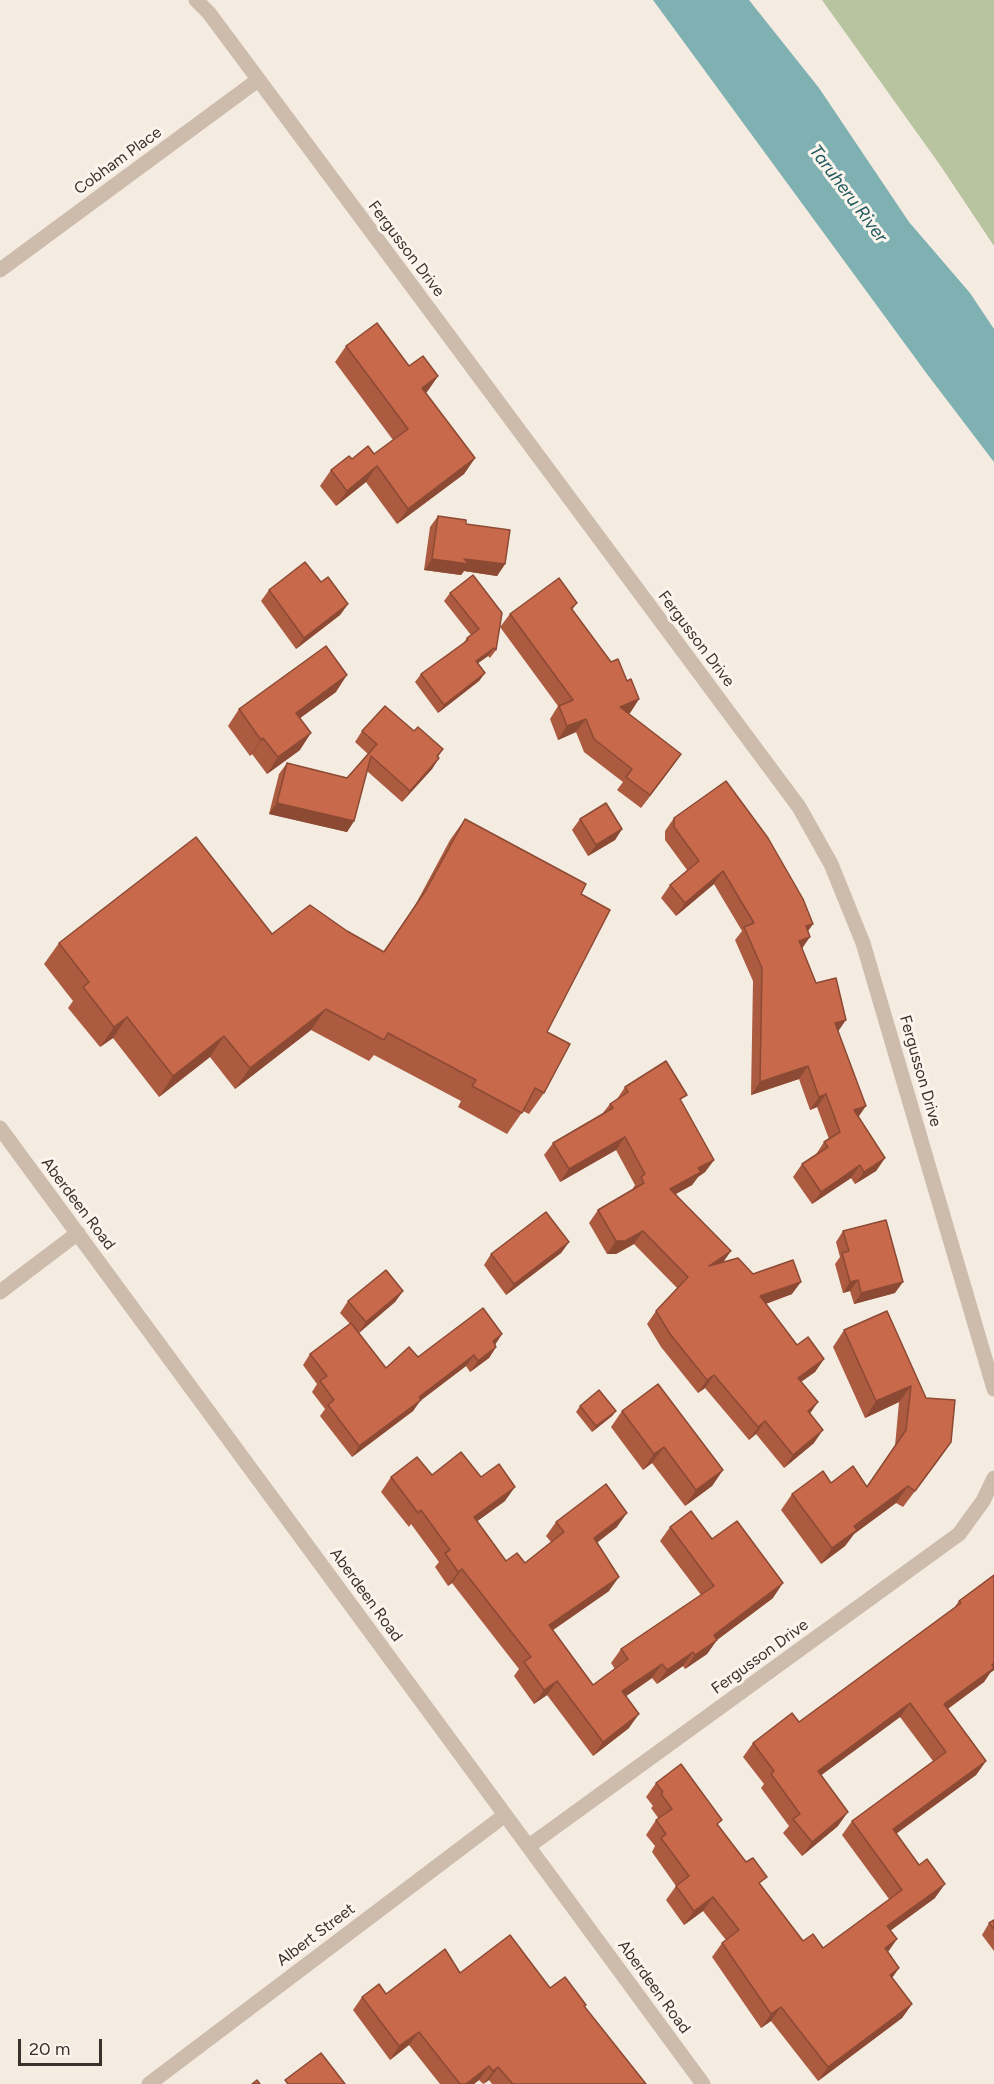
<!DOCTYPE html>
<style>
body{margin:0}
#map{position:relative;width:994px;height:2084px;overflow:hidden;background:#f4ebe1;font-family:Figtree,sans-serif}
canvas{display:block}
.scale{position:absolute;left:18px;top:2039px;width:84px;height:27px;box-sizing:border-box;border:3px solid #3b302b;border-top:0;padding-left:8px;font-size:18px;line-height:21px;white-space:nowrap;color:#3b302b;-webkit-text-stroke:4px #fbf5ee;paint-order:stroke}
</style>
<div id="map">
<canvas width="994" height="2084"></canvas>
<div class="scale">20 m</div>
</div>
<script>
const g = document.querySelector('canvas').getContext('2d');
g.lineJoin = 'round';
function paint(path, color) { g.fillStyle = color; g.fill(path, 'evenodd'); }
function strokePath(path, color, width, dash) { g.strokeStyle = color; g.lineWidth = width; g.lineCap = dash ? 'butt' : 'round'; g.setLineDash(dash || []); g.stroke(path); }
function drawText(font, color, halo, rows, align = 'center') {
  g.font = font + ' Figtree,sans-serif'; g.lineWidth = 6; g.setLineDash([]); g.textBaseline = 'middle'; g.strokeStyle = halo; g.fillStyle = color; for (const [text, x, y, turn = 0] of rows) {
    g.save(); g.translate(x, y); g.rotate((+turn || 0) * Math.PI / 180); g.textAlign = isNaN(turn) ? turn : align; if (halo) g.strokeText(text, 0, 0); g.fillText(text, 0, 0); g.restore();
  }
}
const green = new Path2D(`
 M 822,0 L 994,0 L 994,246 L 940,165 Z`);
const water = new Path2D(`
 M 653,0 L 749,0 L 819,88 L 909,222 L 970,293 L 994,329 L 994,462 L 927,374 Z`);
const minor = new Path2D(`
 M 196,0 L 209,13 L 799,807 L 831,864 L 863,943 L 994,1389
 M 0,270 L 258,80
 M 0,1128 L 703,2084
 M 0,1292 L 78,1233
 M 529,1846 L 959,1534 L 983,1501 L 994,1478
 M 149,2084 L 505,1815`);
const wall = new Path2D(`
 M 346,346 L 438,376 L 426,393 L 475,458 L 464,474 L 397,524 L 366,482 L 336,506 L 320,486 L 331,470 L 352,459 L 374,454 L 393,440 L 335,362 Z
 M 438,516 L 466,524 L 505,564 L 497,576 L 464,571 L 461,575 L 424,570 L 430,527 Z
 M 321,582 L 348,604 L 340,615 L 296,649 L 261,601 L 269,590 Z
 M 450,593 L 496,650 L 490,658 L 488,656 L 478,663 L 485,673 L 479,681 L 438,713 L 415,682 L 421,674 L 462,645 L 467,638 L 471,635 L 444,601 Z
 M 577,603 L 572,610 L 611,662 L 627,681 L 639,699 L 630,713 L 628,713 L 681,754 L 641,808 L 617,790 L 623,782 L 584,752 L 576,732 L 558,740 L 550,719 L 558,706 L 500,627 L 510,614 Z
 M 336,692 L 300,718 L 300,750 L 267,774 L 252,754 L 250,756 L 228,726 L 239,709 Z
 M 362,731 L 414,731 L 443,749 L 438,757 L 439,758 L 432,769 L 402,802 L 367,771 L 354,821 L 347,832 L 269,814 L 279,774 L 287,763 L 347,778 L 368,754 L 355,742 Z
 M 674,818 L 813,924 L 808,931 L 802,949 L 816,983 L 838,1031 L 859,1117 L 885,1158 L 876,1171 L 855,1184 L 851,1178 L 812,1204 L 793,1177 L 802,1164 L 815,1156 L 824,1142 L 829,1139 L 817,1107 L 810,1110 L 799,1079 L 751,1095 L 753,981 L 735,940 L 742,931 L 714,884 L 676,916 L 661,898 L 670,885 L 687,870 L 665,840 L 665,831 Z
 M 465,819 L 581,894 L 547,1032 L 544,1093 L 529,1114 L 523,1111 L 507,1134 L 458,1107 L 461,1101 L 374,1055 L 369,1061 L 311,1030 L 235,1089 L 210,1057 L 159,1097 L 113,1038 L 100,1047 L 68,1008 L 73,1001 L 44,964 L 59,943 L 347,931 L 383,952 L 412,911 L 450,840 Z
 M 580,819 L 622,829 L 615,840 L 588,856 L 572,830 Z
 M 625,1087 L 682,1102 L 714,1160 L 705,1172 L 698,1177 L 692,1185 L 676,1194 L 723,1262 L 753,1274 L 792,1294 L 766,1304 L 797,1345 L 824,1359 L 815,1372 L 801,1382 L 810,1414 L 814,1443 L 784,1468 L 756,1434 L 749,1440 L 705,1388 L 698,1393 L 661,1347 L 647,1324 L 656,1311 L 677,1288 L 634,1244 L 616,1254 L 607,1254 L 589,1223 L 598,1210 L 632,1190 L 635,1185 L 616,1150 L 560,1182 L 544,1155 L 553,1143 L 602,1114 L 610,1104 L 617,1099 Z
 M 843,1231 L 895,1293 L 854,1304 L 850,1291 L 843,1293 L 835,1264 L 840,1257 L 836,1242 Z
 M 569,1242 L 561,1253 L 506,1295 L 484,1265 L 491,1254 Z
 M 403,1291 L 395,1302 L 358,1333 L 386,1368 L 418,1357 L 502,1334 L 495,1344 L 496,1347 L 489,1358 L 470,1372 L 466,1366 L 420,1401 L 413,1411 L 352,1457 L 320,1416 L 325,1409 L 312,1392 L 317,1384 L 303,1365 L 310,1354 L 350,1324 L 340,1313 L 348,1301 Z
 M 887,1311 L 940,1458 L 903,1507 L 896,1503 L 854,1534 L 845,1546 L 821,1564 L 781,1510 L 792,1494 L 867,1486 L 895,1446 L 899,1402 L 865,1418 L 833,1347 L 844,1330 Z
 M 580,1406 L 616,1411 L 612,1416 L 592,1432 L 576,1412 Z
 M 622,1411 L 723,1470 L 712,1486 L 685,1506 L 652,1463 L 643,1470 L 611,1427 Z
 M 432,1475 L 481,1477 L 505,1501 L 477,1521 L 506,1561 L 525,1563 L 551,1542 L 546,1536 L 556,1522 L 617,1527 L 596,1543 L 609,1591 L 553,1630 L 593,1685 L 615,1669 L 611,1663 L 621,1649 L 701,1595 L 660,1541 L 670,1527 L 712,1539 L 773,1598 L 717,1640 L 707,1654 L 685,1669 L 683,1666 L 657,1684 L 652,1678 L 626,1696 L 629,1728 L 593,1756 L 547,1695 L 534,1704 L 514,1676 L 519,1669 L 452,1583 L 448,1586 L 435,1567 L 439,1562 L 411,1524 L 409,1527 L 381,1492 L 391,1477 Z
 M 994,1575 L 994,1670 L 990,1673 L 984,1682 L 948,1709 L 986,1761 L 976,1775 L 896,1834 L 935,1898 L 890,1931 L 897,1939 L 888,1952 L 899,1968 L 892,1978 L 912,2004 L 902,2018 L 818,2081 L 771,2021 L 761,2028 L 712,1957 L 722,1943 L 726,1940 L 703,1911 L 684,1925 L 666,1900 L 676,1886 L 652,1852 L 655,1846 L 646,1835 L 656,1820 L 659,1819 L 651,1808 L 653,1806 L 646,1797 L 656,1783 L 718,1826 L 761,1885 L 803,1941 L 823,1948 L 889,1899 L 842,1835 L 852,1821 L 933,1761 L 900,1717 L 821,1775 L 838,1826 L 802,1856 L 783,1833 L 789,1826 L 761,1788 L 764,1784 L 743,1757 L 753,1743 L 799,1722 L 954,1608 L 959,1601 Z
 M 994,1920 L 994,1951 L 982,1935 L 989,1923 Z
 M 460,1973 L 550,1988 L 586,2005 L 584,2007 L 646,2084 L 492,2084 L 489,2080 L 483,2084 L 479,2080 L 474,2084 L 440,2084 L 409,2045 L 390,2060 L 353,2010 L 362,1997 L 386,1994 Z`);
const shadedWall = new Path2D(`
 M 438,376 L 427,392 L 411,404 L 422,388 Z
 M 475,458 L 464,474 L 397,524 L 408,509 Z
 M 377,466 L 366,482 L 336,506 L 347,491 Z
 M 432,559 L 464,559 L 505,564 L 497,576 L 464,571 L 461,575 L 424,570 Z
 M 348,604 L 340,615 L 296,649 L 304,638 Z
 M 494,648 L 488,656 L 470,669 L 476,661 Z
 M 485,673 L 479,681 L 438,713 L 444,705 Z
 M 347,675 L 336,692 L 285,729 L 296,713 Z
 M 639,699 L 630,713 L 610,720 L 620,707 Z
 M 586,719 L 576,732 L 558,740 L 567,726 Z
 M 311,733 L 300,750 L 267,774 L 278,757 Z
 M 263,738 L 252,754 L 250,756 L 261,740 Z
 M 681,754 L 672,767 L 641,808 L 650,795 Z
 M 439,758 L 432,769 L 402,802 L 410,791 Z
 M 277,803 L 354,821 L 347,832 L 269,814 Z
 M 622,829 L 615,840 L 588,856 L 596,845 Z
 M 723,871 L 714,884 L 676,916 L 685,903 Z
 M 813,924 L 804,936 L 806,926 Z
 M 810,937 L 801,950 L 799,941 Z
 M 326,1009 L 311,1030 L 235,1089 L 250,1068 Z
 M 127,1017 L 113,1038 L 100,1047 L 114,1027 Z
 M 846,1020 L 837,1033 L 835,1023 Z
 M 224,1036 L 210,1057 L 159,1097 L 173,1076 Z
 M 808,1066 L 799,1079 L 751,1095 L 760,1082 Z
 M 826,1094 L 817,1107 L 810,1110 L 819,1097 Z
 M 866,1106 L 857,1119 L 854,1110 Z
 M 625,1137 L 616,1150 L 560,1182 L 569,1169 Z
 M 885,1158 L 876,1171 L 855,1184 L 864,1172 Z
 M 714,1160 L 705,1172 L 698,1177 L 692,1185 L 661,1202 L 670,1189 L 698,1168 Z
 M 860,1165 L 851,1178 L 812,1204 L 821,1192 Z
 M 643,1231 L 634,1244 L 616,1254 L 607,1254 L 616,1241 Z
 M 569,1242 L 561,1253 L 506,1295 L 514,1284 Z
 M 731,1251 L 722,1264 L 709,1266 Z
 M 858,1280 L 850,1291 L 843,1293 L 850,1282 Z
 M 801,1282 L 792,1294 L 751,1309 L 760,1296 Z
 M 903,1282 L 895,1293 L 854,1304 L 861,1293 Z
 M 403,1291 L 395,1302 L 358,1334 L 366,1322 Z
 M 502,1334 L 495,1345 L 493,1341 Z
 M 496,1347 L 489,1358 L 470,1372 L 478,1361 Z
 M 474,1355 L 466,1366 L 420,1401 L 413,1411 L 352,1457 L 359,1446 L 419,1397 Z
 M 824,1359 L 815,1372 L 789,1390 L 798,1378 Z
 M 714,1375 L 705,1388 L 698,1393 L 707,1380 Z
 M 911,1386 L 899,1402 L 865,1418 L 876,1401 Z
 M 818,1402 L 809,1415 L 808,1411 Z
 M 616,1411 L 612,1416 L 592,1432 L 596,1426 Z
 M 765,1421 L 756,1434 L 749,1440 L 758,1427 Z
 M 823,1430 L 814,1443 L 784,1468 L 793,1455 Z
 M 951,1442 L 940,1458 L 903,1507 L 915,1491 Z
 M 664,1447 L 652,1463 L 643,1470 L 654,1454 Z
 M 723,1470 L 712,1486 L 685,1506 L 696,1490 Z
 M 908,1486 L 896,1503 L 854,1534 L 845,1546 L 821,1564 L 832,1548 L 854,1526 Z
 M 515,1487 L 505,1501 L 464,1531 L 474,1517 Z
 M 627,1513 L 617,1527 L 584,1553 L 594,1538 Z
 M 462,1569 L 452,1583 L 448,1586 L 458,1572 Z
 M 619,1577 L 609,1591 L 540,1639 L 549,1625 Z
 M 783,1583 L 773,1598 L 717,1640 L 707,1654 L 685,1669 L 695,1655 L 714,1635 Z
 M 693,1652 L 683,1666 L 657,1684 L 667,1670 Z
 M 994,1663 L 994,1670 L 990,1673 L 984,1682 L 935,1718 L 944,1704 Z
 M 662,1664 L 652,1678 L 612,1706 L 622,1691 Z
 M 557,1681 L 547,1695 L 534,1704 L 544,1690 Z
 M 910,1703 L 900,1717 L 808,1785 L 818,1771 Z
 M 639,1714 L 629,1728 L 593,1756 L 603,1742 Z
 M 986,1761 L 976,1775 L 883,1843 L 893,1829 Z
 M 848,1812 L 838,1826 L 802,1856 L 812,1842 Z
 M 945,1884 L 935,1898 L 877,1940 L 887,1926 Z
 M 713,1897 L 703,1911 L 684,1925 L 694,1911 Z
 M 897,1939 L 887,1953 L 885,1948 Z
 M 899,1968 L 889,1982 L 890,1975 Z
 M 912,2004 L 902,2018 L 818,2081 L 828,2067 Z
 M 781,2007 L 771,2021 L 761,2028 L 771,2014 Z
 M 419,2032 L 409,2045 L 390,2060 L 399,2046 Z
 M 489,2066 L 479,2080 L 474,2084 L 466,2084 Z
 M 498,2067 L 489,2080 L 484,2084 L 493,2071 Z`);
const building = new Path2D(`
 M 377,323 L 409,366 L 423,356 L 438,376 L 422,388 L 475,458 L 408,509 L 377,466 L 347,491 L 331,470 L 349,456 L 352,459 L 368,446 L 374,454 L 408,429 L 346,346 Z
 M 438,516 L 466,520 L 466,524 L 510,530 L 505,564 L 464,559 L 469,564 L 432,559 Z
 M 305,562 L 321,582 L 328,577 L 348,604 L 304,638 L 269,590 Z
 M 473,575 L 502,613 L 496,650 L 494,648 L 476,661 L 485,673 L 444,705 L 421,674 L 468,640 L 467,638 L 479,629 L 450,593 Z
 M 559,578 L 577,603 L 571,608 L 611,662 L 618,659 L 627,681 L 631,679 L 639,699 L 620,707 L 681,754 L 650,795 L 626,777 L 632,769 L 594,739 L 586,719 L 567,726 L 559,706 L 573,700 L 510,614 Z
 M 326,646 L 347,675 L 296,713 L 311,733 L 278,757 L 263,738 L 261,740 L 239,709 Z
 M 385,706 L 414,731 L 418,727 L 443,749 L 437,756 L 439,758 L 410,791 L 371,756 L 354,821 L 277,803 L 287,763 L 347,778 L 377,744 L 362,731 Z
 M 726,781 L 768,838 L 803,899 L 813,924 L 806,926 L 810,937 L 799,941 L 816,983 L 836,978 L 846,1020 L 835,1023 L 866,1106 L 854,1110 L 885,1158 L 864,1172 L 860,1165 L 821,1192 L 802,1164 L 828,1147 L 824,1142 L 840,1132 L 826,1094 L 819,1097 L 808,1066 L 760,1082 L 762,968 L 744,927 L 754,923 L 723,871 L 685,903 L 670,885 L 699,861 L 674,827 L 674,818 Z
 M 606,803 L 622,829 L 596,845 L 580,819 Z
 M 465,819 L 586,884 L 581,894 L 610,910 L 547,1032 L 570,1044 L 544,1093 L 535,1088 L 522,1113 L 472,1086 L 476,1080 L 388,1033 L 384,1040 L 326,1009 L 250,1068 L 224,1036 L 173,1076 L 127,1017 L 114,1027 L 83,987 L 89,982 L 59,943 L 196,837 L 272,934 L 310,905 L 347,931 L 384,952 L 426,890 Z
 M 666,1061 L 687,1095 L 680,1099 L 714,1160 L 698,1168 L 701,1172 L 670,1189 L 731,1251 L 709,1266 L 738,1258 L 753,1274 L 793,1260 L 801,1282 L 760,1296 L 797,1345 L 808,1337 L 824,1359 L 798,1378 L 818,1402 L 808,1411 L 823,1430 L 793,1455 L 765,1421 L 758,1427 L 714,1375 L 707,1380 L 670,1334 L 656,1311 L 688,1277 L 643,1231 L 625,1241 L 616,1241 L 598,1210 L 644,1183 L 641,1177 L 645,1174 L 625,1137 L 569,1169 L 553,1143 L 613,1108 L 610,1104 L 628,1092 L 625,1087 Z
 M 546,1212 L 569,1242 L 514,1284 L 491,1254 Z
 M 886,1220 L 903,1282 L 861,1293 L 858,1280 L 850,1282 L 842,1253 L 849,1251 L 843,1231 Z
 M 386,1270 L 403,1291 L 366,1322 L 348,1301 Z
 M 483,1308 L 502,1334 L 493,1341 L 496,1347 L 478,1361 L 474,1355 L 419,1397 L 421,1400 L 359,1446 L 328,1405 L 334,1400 L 320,1381 L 327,1376 L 310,1354 L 351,1323 L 386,1368 L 409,1347 L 418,1357 Z
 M 887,1311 L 926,1398 L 955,1400 L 951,1442 L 915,1491 L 908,1486 L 854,1526 L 857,1530 L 832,1548 L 792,1494 L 823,1471 L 831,1483 L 853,1466 L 867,1487 L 906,1430 L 911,1386 L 876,1401 L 844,1330 Z
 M 658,1384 L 723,1470 L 696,1490 L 664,1447 L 654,1454 L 622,1411 Z
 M 599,1390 L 616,1411 L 596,1426 L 580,1406 Z
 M 461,1452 L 481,1477 L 499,1464 L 515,1487 L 474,1517 L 506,1561 L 517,1553 L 525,1563 L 564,1532 L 556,1522 L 606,1484 L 627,1513 L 594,1538 L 619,1577 L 549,1625 L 593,1685 L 628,1659 L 621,1649 L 714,1586 L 670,1527 L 691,1511 L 712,1539 L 737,1521 L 783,1583 L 714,1635 L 717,1640 L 695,1655 L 693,1652 L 667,1670 L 662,1664 L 622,1691 L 639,1714 L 603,1742 L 557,1681 L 544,1690 L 524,1662 L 531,1657 L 462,1569 L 458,1572 L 445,1553 L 450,1550 L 421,1510 L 418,1513 L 391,1477 L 417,1457 L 432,1475 Z
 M 994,1575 L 994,1663 L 992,1665 L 994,1668 L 944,1704 L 986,1761 L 893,1829 L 919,1865 L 927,1859 L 945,1884 L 887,1926 L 897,1939 L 885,1948 L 899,1968 L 890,1975 L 912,2004 L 828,2067 L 781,2007 L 771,2014 L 722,1943 L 739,1930 L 713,1897 L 694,1911 L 676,1886 L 689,1876 L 661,1838 L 666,1834 L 656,1820 L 672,1809 L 661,1794 L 663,1792 L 656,1783 L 681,1764 L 722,1820 L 717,1824 L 746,1862 L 753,1858 L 767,1877 L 759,1883 L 803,1941 L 813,1934 L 823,1948 L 902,1890 L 852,1821 L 946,1752 L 910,1703 L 818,1771 L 848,1812 L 812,1842 L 793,1819 L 800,1814 L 771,1774 L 774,1771 L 753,1743 L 792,1713 L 799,1722 L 961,1603 L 959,1601 Z
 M 994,1920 L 994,1929 L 989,1923 Z
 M 510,1935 L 550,1988 L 565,1977 L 586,2005 L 584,2006 L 646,2084 L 513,2084 L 498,2067 L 493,2071 L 489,2066 L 466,2084 L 460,2084 L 419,2032 L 399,2046 L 362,1997 L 379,1984 L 386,1994 L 445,1949 L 460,1973 Z
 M 321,2053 L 345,2084 L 288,2084 L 285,2080 Z
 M 257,2080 L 260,2084 L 252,2084 Z`);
const streetNames = [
 ["Cobham Place",118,161,-36],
 ["Fergusson Drive",406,249,53],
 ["Fergusson Drive",696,639,53],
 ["Fergusson Drive",920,1071,74],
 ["Aberdeen Road",78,1204,53],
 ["Aberdeen Road",366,1595,54],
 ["Fergusson Drive",760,1657,-36],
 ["Albert Street",316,1935,-37],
 ["Aberdeen Road",654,1987,54]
];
const waterNames = [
 ["Taruheru River",848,194,53]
];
paint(green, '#b8c4a0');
paint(water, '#7fb0b2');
strokePath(minor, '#cdbbac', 15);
paint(wall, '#ac5a40');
paint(shadedWall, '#8c4a34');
paint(building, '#c8694b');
strokePath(building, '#8c4a34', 1.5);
drawText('16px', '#3b302b', '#fbf5ee', streetNames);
drawText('italic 18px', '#1f5a5e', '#fbf5ee', waterNames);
</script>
